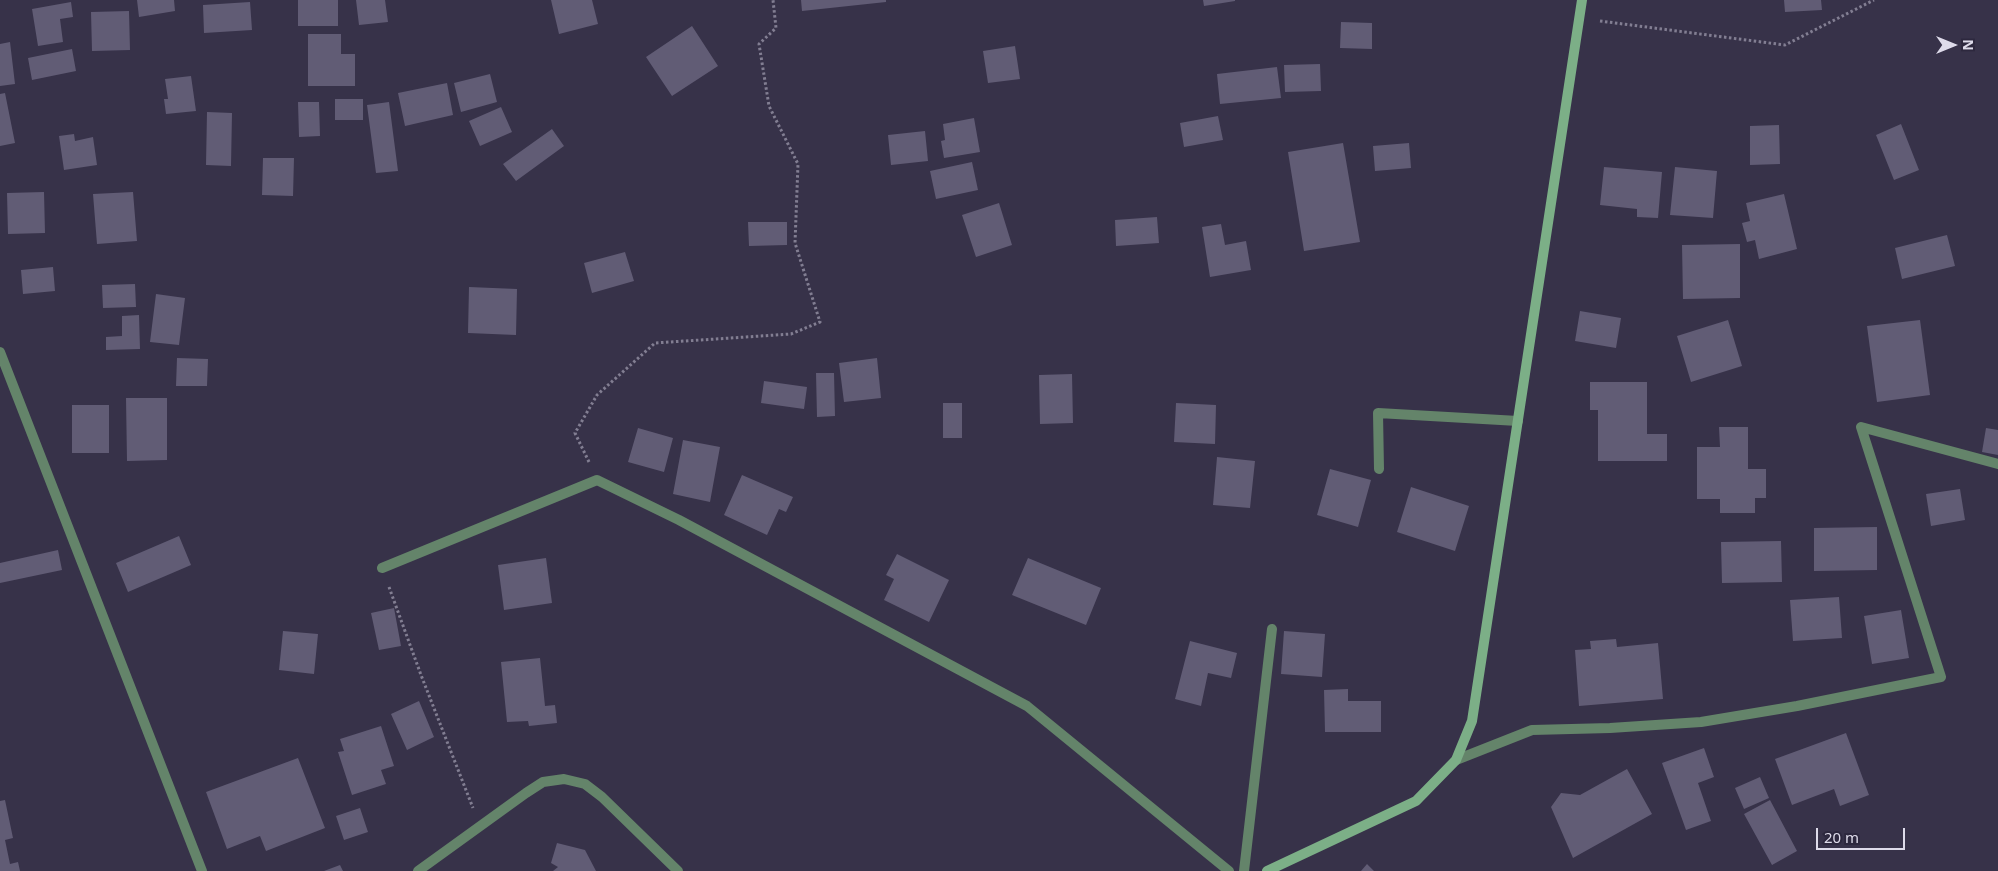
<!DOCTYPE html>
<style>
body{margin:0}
#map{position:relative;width:1998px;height:871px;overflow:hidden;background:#373249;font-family:"Noto Sans",sans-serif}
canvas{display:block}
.north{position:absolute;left:1928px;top:20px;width:50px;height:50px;-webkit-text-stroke:4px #2d283e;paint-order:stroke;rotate:90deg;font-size:14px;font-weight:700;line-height:20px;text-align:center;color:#dedbea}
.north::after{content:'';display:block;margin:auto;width:18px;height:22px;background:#dedbea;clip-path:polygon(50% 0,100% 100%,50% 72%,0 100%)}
.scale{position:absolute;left:1816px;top:828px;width:89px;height:22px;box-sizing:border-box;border:2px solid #dedbea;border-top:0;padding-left:6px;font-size:15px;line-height:18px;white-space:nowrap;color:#dedbea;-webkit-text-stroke:4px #2d283e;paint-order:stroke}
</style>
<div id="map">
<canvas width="1998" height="871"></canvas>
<div class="north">N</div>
<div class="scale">20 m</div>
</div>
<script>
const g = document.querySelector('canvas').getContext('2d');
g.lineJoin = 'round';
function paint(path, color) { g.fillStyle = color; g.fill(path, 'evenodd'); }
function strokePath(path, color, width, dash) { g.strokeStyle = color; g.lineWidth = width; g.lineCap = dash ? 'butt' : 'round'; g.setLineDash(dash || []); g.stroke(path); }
const building = new Path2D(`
 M 137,0 L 174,0 L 175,11 L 139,17 Z
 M 298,0 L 338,0 L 338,26 L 298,26 Z
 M 356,0 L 385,0 L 388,22 L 359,25 Z
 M 551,0 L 592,0 L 598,24 L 559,34 Z
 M 801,0 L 886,0 L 886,2 L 802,11 Z
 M 1203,0 L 1235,0 L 1235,1 L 1204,6 Z
 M 1784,0 L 1821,0 L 1822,10 L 1785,12 Z
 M 71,2 L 73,17 L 60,19 L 63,42 L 38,46 L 32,9 Z
 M 250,2 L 252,30 L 204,33 L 203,5 Z
 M 129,11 L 130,50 L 92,51 L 91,12 Z
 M 1341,22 L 1372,23 L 1372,49 L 1340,48 Z
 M 692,26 L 718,66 L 672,96 L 646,57 Z
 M 308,34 L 341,34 L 341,54 L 355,54 L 355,86 L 308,86 Z
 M 10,42 L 15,84 L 0,86 L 0,44 Z
 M 1015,46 L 1020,79 L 988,83 L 983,51 Z
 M 72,49 L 76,71 L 32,80 L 28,58 Z
 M 1320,64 L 1321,91 L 1285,92 L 1284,65 Z
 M 1277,67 L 1281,98 L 1220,104 L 1217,74 Z
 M 490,74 L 497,102 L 461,112 L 454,83 Z
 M 191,76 L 196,111 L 166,114 L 164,99 L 168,99 L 165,79 Z
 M 447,83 L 453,115 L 405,126 L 398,93 Z
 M 5,93 L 15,143 L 0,146 L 0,94 Z
 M 335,99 L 363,99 L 363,120 L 335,120 Z
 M 298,102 L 319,102 L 320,136 L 299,137 Z
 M 389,102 L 398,171 L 376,173 L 367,105 Z
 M 501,107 L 512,132 L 480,146 L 469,121 Z
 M 207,112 L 232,113 L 231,166 L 206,165 Z
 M 1218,116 L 1223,140 L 1184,147 L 1180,123 Z
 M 974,118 L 980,152 L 944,158 L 941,141 L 945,140 L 943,124 Z
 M 1901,124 L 1919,170 L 1894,180 L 1876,135 Z
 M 1779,125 L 1780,164 L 1750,165 L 1750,126 Z
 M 552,129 L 564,146 L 516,181 L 503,164 Z
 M 925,131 L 928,161 L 891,165 L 888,135 Z
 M 74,134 L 75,141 L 93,137 L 97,165 L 64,170 L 59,136 Z
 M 1343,143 L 1360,242 L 1304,251 L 1288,152 Z
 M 1409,143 L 1411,168 L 1375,171 L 1373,146 Z
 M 263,158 L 294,158 L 293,196 L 262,195 Z
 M 972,162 L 978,190 L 936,199 L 930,171 Z
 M 1604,167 L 1662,172 L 1658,218 L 1637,217 L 1637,209 L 1600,205 Z
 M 1675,167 L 1717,171 L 1713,218 L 1670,215 Z
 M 44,192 L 45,233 L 8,234 L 7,193 Z
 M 133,192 L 137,241 L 97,244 L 93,194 Z
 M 1784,194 L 1797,249 L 1759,259 L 1755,240 L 1747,242 L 1742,223 L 1750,221 L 1746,203 Z
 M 999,203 L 1012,245 L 976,257 L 962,215 Z
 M 1157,217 L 1159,243 L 1116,246 L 1115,220 Z
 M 748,222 L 787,222 L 787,245 L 749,246 Z
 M 1221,224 L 1225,245 L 1246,241 L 1251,270 L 1210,277 L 1202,227 Z
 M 1947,235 L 1955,266 L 1902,279 L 1895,248 Z
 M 1740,244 L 1740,298 L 1683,299 L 1682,245 Z
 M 625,252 L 634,281 L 592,293 L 584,263 Z
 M 53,267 L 55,291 L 23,294 L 21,270 Z
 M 135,284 L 136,307 L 103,308 L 102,285 Z
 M 469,287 L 517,289 L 516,335 L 468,333 Z
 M 156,294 L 185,298 L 179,345 L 150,342 Z
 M 1580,311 L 1621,318 L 1616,348 L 1575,341 Z
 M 139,315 L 140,349 L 106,350 L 106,337 L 122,336 L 122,316 Z
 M 1728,320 L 1742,366 L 1691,382 L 1677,336 Z
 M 1920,320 L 1930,395 L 1877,402 L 1867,326 Z
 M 177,358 L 208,359 L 207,386 L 176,386 Z
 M 877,358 L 881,398 L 844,402 L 839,363 Z
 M 816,373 L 834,373 L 835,416 L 817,417 Z
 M 1072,374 L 1073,423 L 1040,424 L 1039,375 Z
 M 764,381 L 807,387 L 804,409 L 761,403 Z
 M 1590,382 L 1647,382 L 1647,434 L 1667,434 L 1667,461 L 1598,461 L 1598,410 L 1590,410 Z
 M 126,398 L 167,398 L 167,460 L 127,461 Z
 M 943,403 L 962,403 L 962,438 L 943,438 Z
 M 1176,403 L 1216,405 L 1215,444 L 1174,442 Z
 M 72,405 L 109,405 L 109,453 L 72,453 Z
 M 1719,427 L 1748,427 L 1748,469 L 1766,469 L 1766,498 L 1755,498 L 1755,513 L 1720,513 L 1720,499 L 1697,499 L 1697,447 L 1720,447 Z
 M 638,428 L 673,438 L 664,472 L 628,462 Z
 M 1986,428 L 1998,430 L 1998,455 L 1982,452 Z
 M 683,440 L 720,447 L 710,502 L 673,494 Z
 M 1217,457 L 1255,461 L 1250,508 L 1213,505 Z
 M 1330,469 L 1371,480 L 1358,527 L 1317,515 Z
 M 742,475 L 793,497 L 786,512 L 779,509 L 767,535 L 724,515 Z
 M 1411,487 L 1469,506 L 1455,551 L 1397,532 Z
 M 1960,489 L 1965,520 L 1931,526 L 1926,494 Z
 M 1877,527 L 1877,570 L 1814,571 L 1814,528 Z
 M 179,536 L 191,565 L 128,592 L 116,563 Z
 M 1781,541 L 1782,582 L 1722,583 L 1721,542 Z
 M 58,550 L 62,570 L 0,583 L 0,563 Z
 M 897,554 L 949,580 L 929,622 L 884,600 L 894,579 L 886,575 Z
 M 546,558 L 552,603 L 504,610 L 498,565 Z
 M 1028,558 L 1101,588 L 1086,625 L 1012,595 Z
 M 1839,597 L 1842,638 L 1793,641 L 1790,600 Z
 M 394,608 L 401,646 L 379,650 L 371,613 Z
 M 1901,610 L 1909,658 L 1872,664 L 1864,616 Z
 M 283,631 L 318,634 L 314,674 L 279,670 Z
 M 1284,631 L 1325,634 L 1322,677 L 1281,674 Z
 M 1616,639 L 1617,647 L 1658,643 L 1663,699 L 1579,706 L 1575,650 L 1591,649 L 1590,641 Z
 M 1190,641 L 1237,653 L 1231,678 L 1208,673 L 1201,706 L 1175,699 Z
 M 540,658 L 545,706 L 555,705 L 557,723 L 529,726 L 528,721 L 507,722 L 501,662 Z
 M 1348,689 L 1348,701 L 1381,701 L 1381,732 L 1325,732 L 1324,690 Z
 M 419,701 L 434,737 L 407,750 L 391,714 Z
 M 381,726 L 394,766 L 381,770 L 386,784 L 352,795 L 338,752 L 344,751 L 340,739 Z
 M 1846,733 L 1869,795 L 1840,806 L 1834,789 L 1792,805 L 1775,759 Z
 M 1704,748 L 1714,777 L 1698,783 L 1711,821 L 1686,830 L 1662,763 Z
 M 298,758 L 325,828 L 266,851 L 260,836 L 227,849 L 206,792 Z
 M 1627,769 L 1652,814 L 1573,858 L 1551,807 L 1561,793 L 1580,795 Z
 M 1760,777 L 1769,798 L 1744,809 L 1735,788 Z
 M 5,800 L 13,838 L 5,840 L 10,864 L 18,862 L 20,871 L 0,871 L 0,801 Z
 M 1770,800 L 1797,851 L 1772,865 L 1744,814 Z
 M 360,808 L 368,832 L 344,840 L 336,816 Z
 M 557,843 L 585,850 L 596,871 L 553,871 L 558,867 L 551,863 Z
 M 1367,864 L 1374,871 L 1361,871 Z
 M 340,865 L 343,871 L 324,871 Z`);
const path = new Path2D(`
 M 1600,21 L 1785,45 L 1874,0
 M 589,462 L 575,433 L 597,395 L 655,343 L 791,334 L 820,322 L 795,243 L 798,164 L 769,106 L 759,44 L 776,28 L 773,0
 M 389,587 L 421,675 L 473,808`);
const street = new Path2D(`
 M 0,352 L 202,871
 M 1379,469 L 1378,413 L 1518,421
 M 382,568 L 597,480 L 679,520 L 1027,706 L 1229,871
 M 1456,760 L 1532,730 L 1610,728 L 1701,722 L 1797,706 L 1941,677 L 1861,427 L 1998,464
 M 418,871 L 526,793 L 543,782 L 564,779 L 585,784 L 602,797 L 678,871
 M 1244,871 L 1272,629`);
const secondary = new Path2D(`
 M 1267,871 L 1416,801 L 1456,760 L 1472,721 L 1582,0`);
paint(building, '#615c75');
strokePath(path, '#827e92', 3, [2.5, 2.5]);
strokePath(street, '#64846a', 10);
strokePath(secondary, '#7caf87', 10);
</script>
